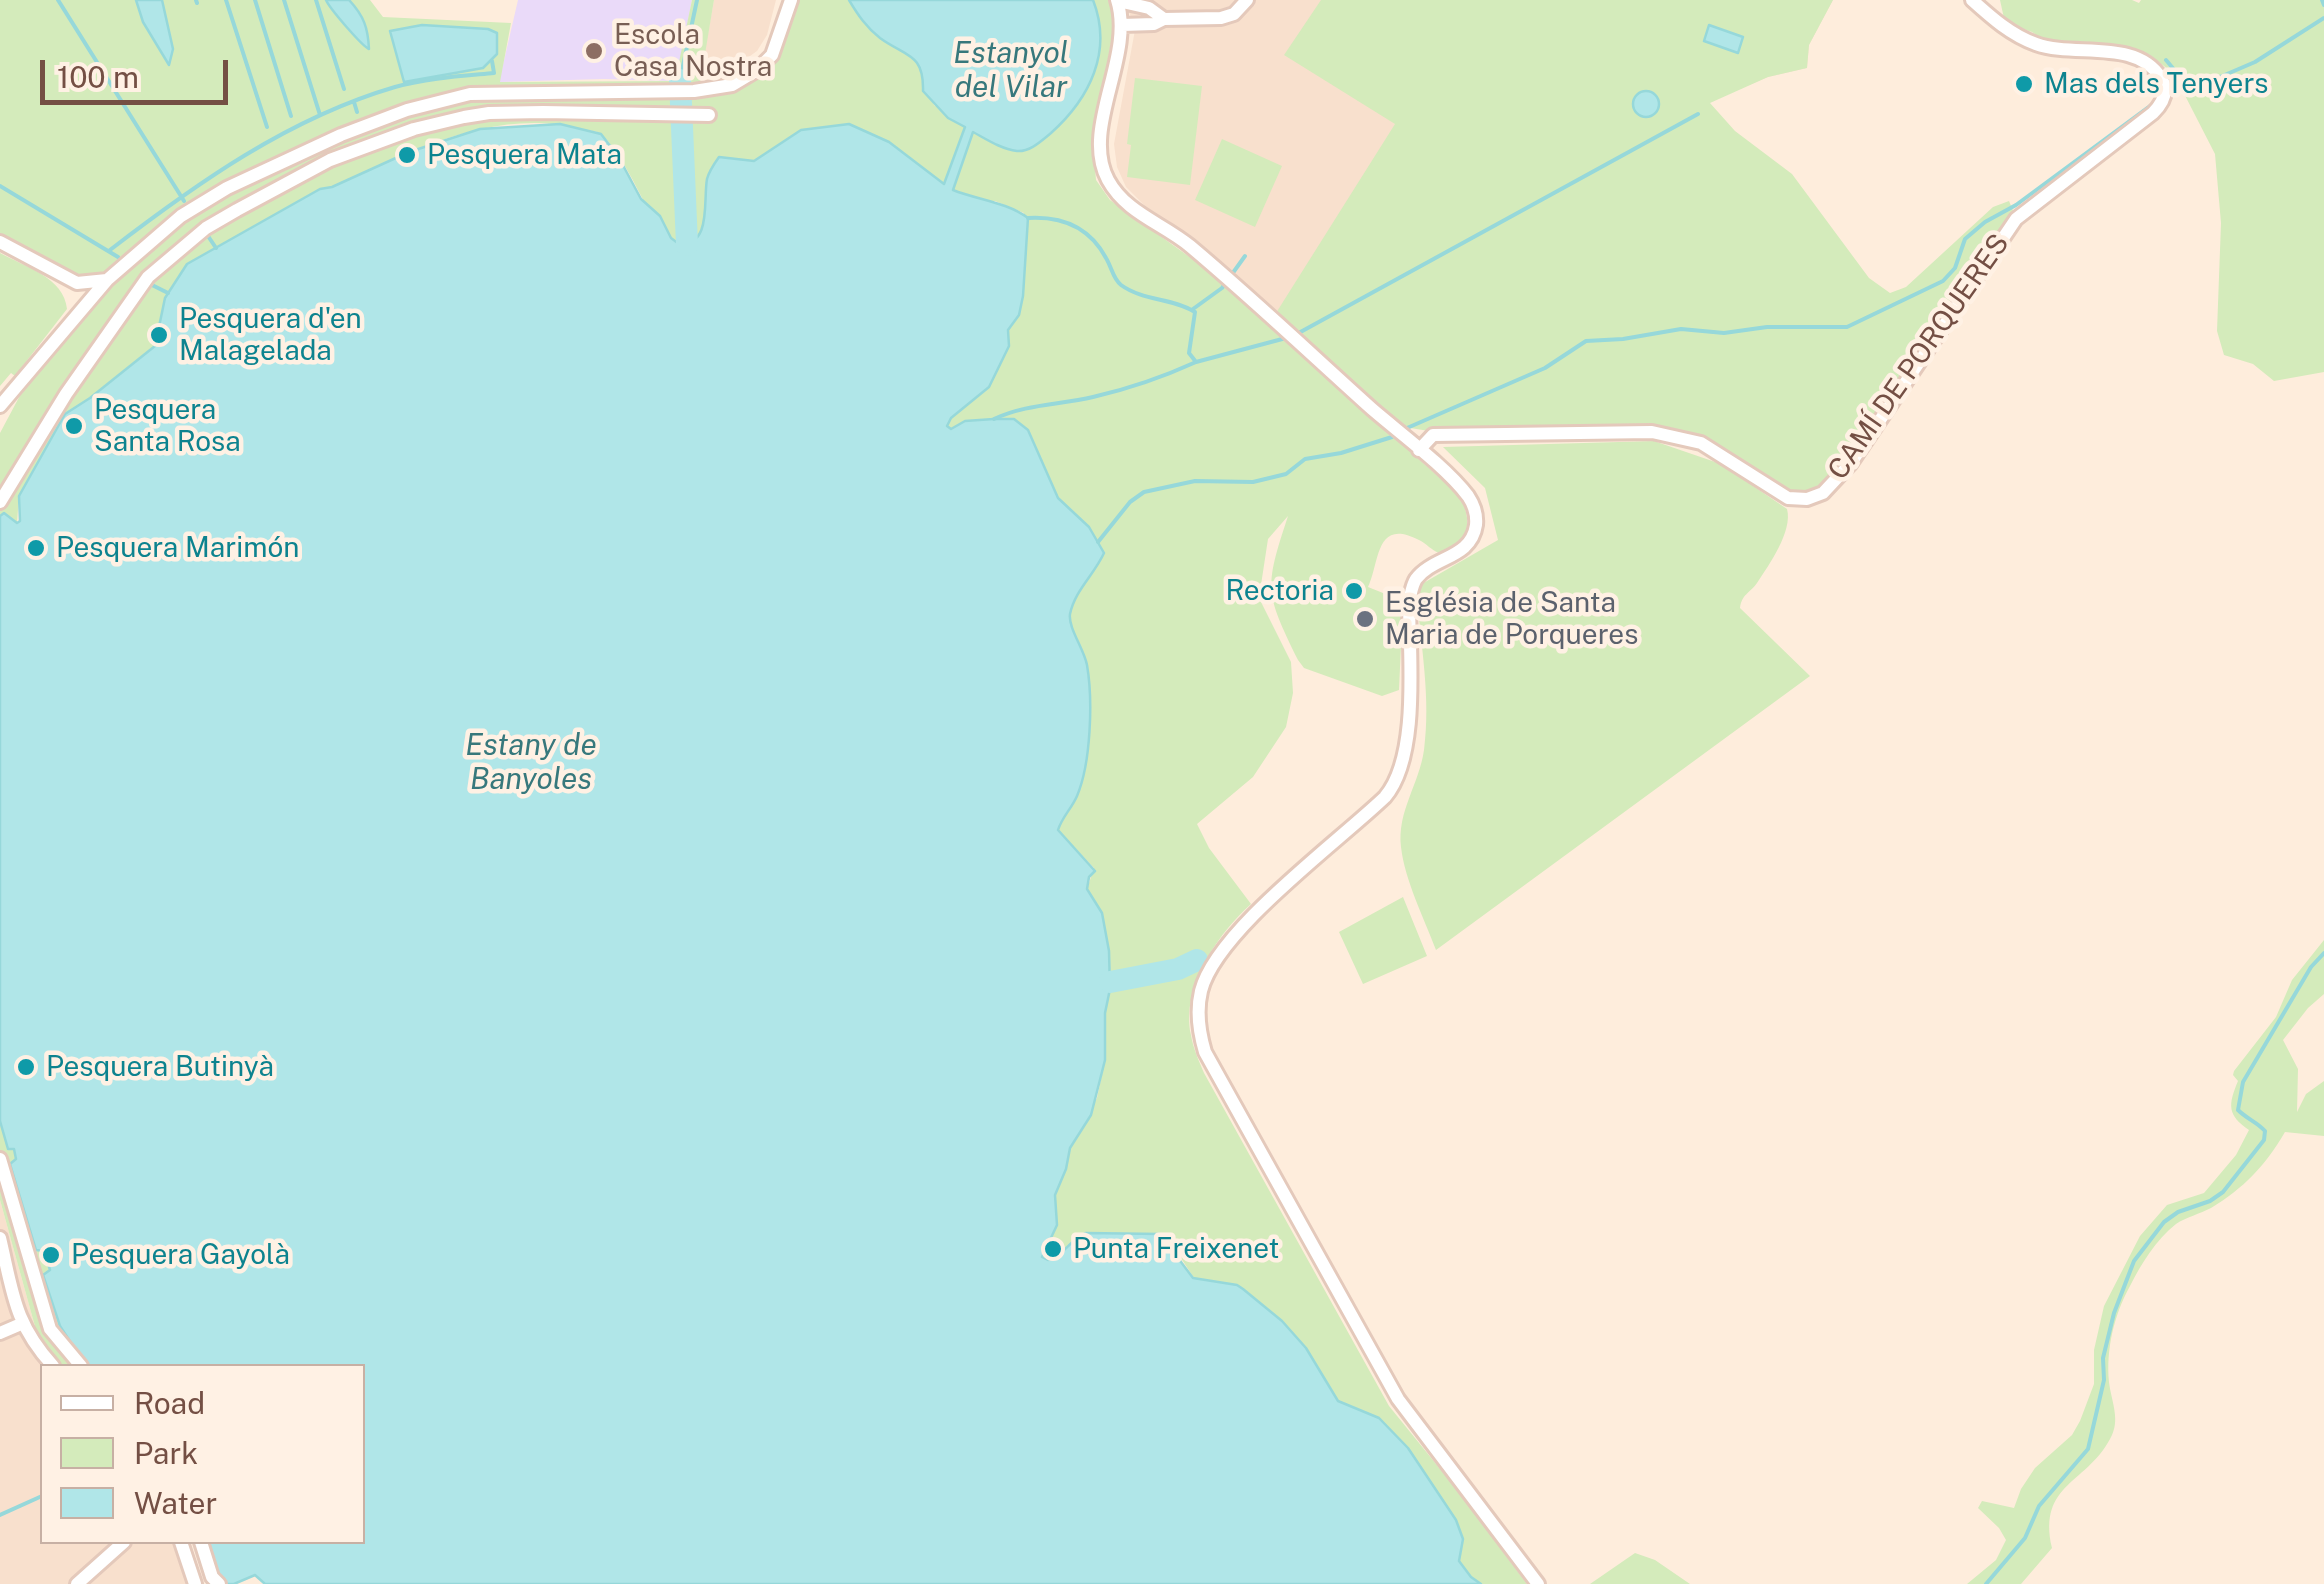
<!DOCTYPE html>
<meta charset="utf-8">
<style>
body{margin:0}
#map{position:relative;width:2324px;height:1584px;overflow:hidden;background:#feeddc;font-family:"Public Sans",sans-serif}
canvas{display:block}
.legend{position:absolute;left:40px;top:1364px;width:325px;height:180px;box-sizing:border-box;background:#fff1e4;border:2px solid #c7b0a4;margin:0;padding:12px 18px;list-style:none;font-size:30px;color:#744f44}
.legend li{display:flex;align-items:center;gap:20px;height:50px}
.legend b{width:50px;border:2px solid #c7b0a4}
.scale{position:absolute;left:40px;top:60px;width:188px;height:45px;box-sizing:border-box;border:5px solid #744f44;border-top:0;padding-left:12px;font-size:30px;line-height:35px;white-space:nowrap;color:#744f44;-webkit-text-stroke:8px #fff1e4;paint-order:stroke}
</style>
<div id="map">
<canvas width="2324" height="1584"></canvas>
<ul class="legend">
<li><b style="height:12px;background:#fff"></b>Road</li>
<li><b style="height:28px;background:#d4ebbb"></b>Park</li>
<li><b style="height:28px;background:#b0e6e8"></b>Water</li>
</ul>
<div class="scale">100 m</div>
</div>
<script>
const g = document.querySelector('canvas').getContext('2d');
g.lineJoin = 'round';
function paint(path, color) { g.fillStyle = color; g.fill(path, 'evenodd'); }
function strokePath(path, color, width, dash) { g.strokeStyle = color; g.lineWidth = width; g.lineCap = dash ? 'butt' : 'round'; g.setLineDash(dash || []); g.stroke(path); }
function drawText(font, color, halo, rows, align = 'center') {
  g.font = font + ' "Public Sans",sans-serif'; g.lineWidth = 9; g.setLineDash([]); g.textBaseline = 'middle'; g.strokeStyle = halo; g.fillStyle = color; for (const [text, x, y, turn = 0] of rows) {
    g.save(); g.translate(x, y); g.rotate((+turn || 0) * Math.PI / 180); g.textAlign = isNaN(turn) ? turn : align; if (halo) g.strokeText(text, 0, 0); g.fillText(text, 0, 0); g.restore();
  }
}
const residential = new Path2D(`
 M 714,0 L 776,0 L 767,35 L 757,51 L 736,66 L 710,73 L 701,72 Z
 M 1125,0 L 1833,0 L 1809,45 L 1807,68 L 1768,77 L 1709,102 L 1296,331 L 1190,235 L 1151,212 L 1126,187 L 1117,167 L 1114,144 L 1135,30 Z
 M 0,1200 L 36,1330 L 62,1366 L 42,1366 L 42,1542 L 184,1542 L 202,1584 L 0,1584 Z`);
const education = new Path2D(`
 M 518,0 L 692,0 L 676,81 L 604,79 L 499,82 Z`);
const green = new Path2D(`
 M 0,0 L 370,0 L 383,17 L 511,23 L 500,82 L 675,81 L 692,0 L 714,0 L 698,96 C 759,94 786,57 798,0 L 849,0 L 864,23 L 915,59 L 923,71 L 934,105 L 965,127 L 945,184 L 897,148 L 771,152 L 754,161 L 707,242 L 669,254 C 657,229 620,145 599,133 C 594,130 583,130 577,128 C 493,108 406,153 332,187 L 320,189 L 187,264 L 165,298 L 155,346 L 90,398 L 65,414 L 19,496 L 17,523 L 0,516 L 0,433 L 24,388 L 100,295 L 0,238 Z
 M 1093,0 L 1108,0 L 1113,14 L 1113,32 L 1093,144 L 1096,180 L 1110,200 L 1205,268 L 1459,495 C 1473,519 1471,545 1439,553 C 1431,550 1427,544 1419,540 C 1375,517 1380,562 1368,587 L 1403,601 L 1399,690 L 1382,696 L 1304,668 L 1298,660 C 1265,592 1264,589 1288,516 L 1268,539 L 1259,598 L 1291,662 L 1293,693 L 1286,727 L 1253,777 L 1197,824 L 1209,848 L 1251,904 C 1217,935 1181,987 1191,1035 C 1193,1048 1199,1061 1204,1073 L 1389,1406 L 1458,1491 L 1527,1584 L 1481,1584 L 1462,1577 L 1379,1418 L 1338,1401 L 1306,1348 L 1282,1321 L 1243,1289 L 1237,1285 L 1194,1278 L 1177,1252 L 1154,1233 C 1132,1238 1118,1231 1097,1232 C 1076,1232 1067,1254 1048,1260 L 1042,1257 L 1057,1225 L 1055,1195 L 1066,1169 L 1070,1148 L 1097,1098 L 1105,1060 L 1105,1013 L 1110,989 L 1109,951 L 1102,913 L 1087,889 L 1094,868 L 1058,830 L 978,440 L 939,424 L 1024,213 L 995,201 L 979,201 L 953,190 L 973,132 L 1000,146 C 1016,141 1038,139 1053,131 C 1059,128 1064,119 1069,114 C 1098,82 1109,41 1093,0 Z
 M 1321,0 L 1833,0 L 1809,45 L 1807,68 L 1768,77 L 1710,103 L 1735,131 L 1792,174 L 1869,278 L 1890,293 L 1906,287 L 1993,207 L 2009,201 L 2014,213 L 1847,460 C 1828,480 1818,495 1789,494 L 1703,439 L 1429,431 L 1404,427 L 1276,313 L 1395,124 L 1284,55 Z
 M 2000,0 L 2132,0 L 2139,3 L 2141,0 L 2324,0 L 2324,372 L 2274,381 L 2253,364 L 2224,355 L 2217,331 L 2221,223 L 2215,154 L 2174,74 L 2150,55 L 2045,41 L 2032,32 L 2005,23 Z
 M 1135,78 L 1202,86 L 1190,185 L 1127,177 L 1131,145 L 1127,144 Z
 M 1222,139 L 1282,166 L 1255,227 L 1195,200 Z
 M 0,253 C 25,267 64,277 67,309 L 15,376 L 11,373 L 0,386 Z
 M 1654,441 L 1721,464 L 1787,509 C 1793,531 1769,565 1757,583 C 1749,594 1742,594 1740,608 L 1810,676 L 1436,950 C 1424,918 1405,881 1401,847 C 1397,811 1419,785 1424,750 C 1431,698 1421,648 1417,596 L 1420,585 L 1498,540 L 1485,488 L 1443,447 Z
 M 1403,897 L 1427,956 L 1363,984 L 1339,932 Z
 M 2324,940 L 2324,994 L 2308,1008 L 2283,1040 L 2298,1069 L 2297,1112 L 2306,1094 L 2324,1081 L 2324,1136 L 2285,1132 C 2265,1166 2244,1188 2211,1208 C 2200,1214 2186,1217 2176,1224 C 2156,1240 2141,1264 2130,1286 C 2114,1315 2106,1349 2109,1382 C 2111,1400 2120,1418 2112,1435 C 2089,1484 2037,1482 2052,1548 L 2021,1584 L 1967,1584 L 1996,1560 L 2006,1540 L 1999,1528 L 1978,1508 L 1982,1501 L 2014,1508 L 2021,1489 L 2035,1468 L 2072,1435 L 2080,1421 L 2094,1384 L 2094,1350 L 2104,1306 L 2140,1236 L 2167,1205 L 2204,1193 L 2236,1155 L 2249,1130 C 2227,1115 2228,1105 2238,1081 L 2233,1075 L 2234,1071 L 2276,1017 L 2292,980 Z
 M 0,1018 L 14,1149 L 32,1237 L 36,1251 L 44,1251 L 86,1366 L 62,1366 L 36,1330 L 0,1200 Z
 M 1635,1553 L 1655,1560 L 1690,1584 L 1590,1584 Z`);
const water = new Path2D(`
 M 136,0 L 162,0 L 173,49 L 169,65 L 143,22 Z
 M 326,0 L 349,0 C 364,16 368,28 369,49 C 362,46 330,9 326,0 Z
 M 849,0 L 1093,0 C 1113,51 1090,98 1051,133 C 1041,141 1030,152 1017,151 C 1001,149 986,139 973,132 L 953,190 C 978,200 1007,202 1028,218 L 1023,296 L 1019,315 L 1008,330 L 1009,346 L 989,387 L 951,418 L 947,426 L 951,429 L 965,421 L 994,419 L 1014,419 L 1028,430 L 1058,498 L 1089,527 L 1104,553 C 1094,575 1075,590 1070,614 C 1068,628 1084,649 1087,665 C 1093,700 1091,763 1077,796 C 1072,808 1062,817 1058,830 L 1095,871 L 1089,877 L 1087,889 L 1102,913 L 1109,951 L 1110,989 L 1105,1013 L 1105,1060 L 1091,1115 L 1070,1148 L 1066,1169 L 1055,1195 L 1057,1225 L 1042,1257 L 1048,1260 C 1065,1255 1070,1239 1086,1233 L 1160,1234 L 1193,1278 L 1237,1285 L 1243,1289 L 1282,1321 L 1306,1348 L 1338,1401 L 1379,1418 L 1408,1448 L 1456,1520 L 1463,1539 L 1459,1561 L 1471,1577 L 1481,1584 L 265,1584 L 255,1575 L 234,1584 L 224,1584 L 215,1568 L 209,1542 L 362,1542 L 362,1366 L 86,1366 L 60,1326 L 43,1275 L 50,1270 L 44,1251 L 36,1250 L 10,1164 L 16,1159 L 14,1149 L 8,1149 L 0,1121 L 0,516 L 4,513 L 17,523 L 20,521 L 19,496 L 65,414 L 90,398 L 155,346 L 165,298 L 187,264 L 320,189 L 332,187 L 409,152 L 480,129 L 560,124 L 601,134 L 618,156 L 641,199 L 660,216 L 671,238 L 679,244 C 712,246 703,201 707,179 C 709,171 714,164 719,157 L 754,161 L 801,130 L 849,124 L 889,142 L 944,184 L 965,127 L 948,118 L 923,91 C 924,53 906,57 880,38 C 866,27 858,15 849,0 Z
 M 422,25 L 488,29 L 497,33 L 497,54 L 483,68 L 404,82 L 390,31 Z
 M 1709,25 L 1743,37 L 1738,53 L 1704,41 Z
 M1633 104a13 13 0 1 1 26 0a13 13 0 1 1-26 0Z`);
const stream = new Path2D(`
 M 58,0 L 184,201
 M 196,0 L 197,3
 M 226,0 L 267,127
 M 255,0 L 291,116
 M 284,0 L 320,115
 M 316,0 L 344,89
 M 2322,0 L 2324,5
 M 2166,60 L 2188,86
 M 680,80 L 697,0
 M 2178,89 L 2220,77 L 2255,62 L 2324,18
 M 354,102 L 357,112
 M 0,186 L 118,257
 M 1028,218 C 1062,216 1090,228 1106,258 C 1112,268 1113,279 1121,285 C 1143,301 1173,298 1195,312 L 1189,353 L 1196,362 L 1286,338
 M 206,233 L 216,248
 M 110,250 C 197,183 289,118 395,87 C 427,78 462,76 494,73 L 492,61
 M 148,283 L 168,293
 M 1193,309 L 1222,288 L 1245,256
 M 1295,335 L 1698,114
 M 994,419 C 1026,404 1059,405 1093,397 C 1128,389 1163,377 1196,362
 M 1407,428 L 1545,368 L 1586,341 L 1623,339 L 1681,329 L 1724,333 L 1767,327 L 1847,327 L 1943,281 L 1955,268 L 1965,239 L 1985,222 L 2016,205 L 2150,106
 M 1098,542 L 1130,502 L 1144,492 L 1195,481 L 1253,482 L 1286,474 L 1305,459 L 1341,453 L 1392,437
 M 0,1515 L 42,1496
 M 1986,1584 L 2025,1538 L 2039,1506 L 2088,1449 L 2104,1380 L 2103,1358 L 2114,1313 L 2134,1261 L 2164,1222 L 2178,1212 L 2210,1201 L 2223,1192 L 2264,1140 L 2265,1131 C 2257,1122 2247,1119 2238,1110 L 2243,1082 L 2311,967 L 2324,953`);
const river = new Path2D(`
 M 680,80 L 687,245
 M 1110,982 L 1178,969 L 1197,960`);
const street = new Path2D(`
 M 1117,0 C 1135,57 1080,128 1108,180 C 1126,213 1162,223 1190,246 C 1252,298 1312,355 1372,409 C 1401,434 1446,467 1468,496 C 1474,505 1477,515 1476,525 C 1471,559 1433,556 1416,579 C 1412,585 1411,594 1409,601 C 1409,655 1420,756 1385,797 C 1337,843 1216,931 1201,991 C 1196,1012 1199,1032 1205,1052 L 1398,1399 L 1538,1584
 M 1118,1 L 1149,8 L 1164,19
 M 1122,25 L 1154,24 L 1164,19 L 1221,18 L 1234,14 L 1247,0
 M 0,242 L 77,283 L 107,280
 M 0,406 L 107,280 L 181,216 L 227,188 L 341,135 L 407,110 L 470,94 L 694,91 L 732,85 L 757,70 L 772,55 L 791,0
 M 1419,450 L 1433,435 L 1652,432 L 1701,443 L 1788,498 L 1807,499 L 1823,493 L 1851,463 L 2016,219 L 2153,113 C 2163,103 2169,91 2161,78 C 2136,38 2074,58 2036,44 C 2011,35 1992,18 1972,0
 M 0,502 L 66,394 L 148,277 L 206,228 L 237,210 L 330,160 L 414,129 L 464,117 L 489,113 L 543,112 L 709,115
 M 0,1159 L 50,1329 L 81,1366
 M 0,1238 C 13,1293 14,1323 53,1366
 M 0,1333 L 21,1324
 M 181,1542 L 195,1584
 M 201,1542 L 212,1577 L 219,1584
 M 77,1584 L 124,1542`);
const markers = [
 [594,51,10,"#8d6e63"],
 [2024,84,10,"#0f9aa8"],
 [407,155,10,"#0f9aa8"],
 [159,335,10,"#0f9aa8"],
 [74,426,10,"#0f9aa8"],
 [36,548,10,"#0f9aa8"],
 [1354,591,10,"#0f9aa8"],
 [1365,619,10,"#6b7280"],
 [26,1067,10,"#0f9aa8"],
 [1053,1249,10,"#0f9aa8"],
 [51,1255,10,"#0f9aa8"]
];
const educationNames = [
 ["Escola",614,35],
 ["Casa Nostra",614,67]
];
const cultureNames = [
 ["Mas dels Tenyers",2044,84],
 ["Pesquera Mata",427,155],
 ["Pesquera d'en",179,319],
 ["Malagelada",179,351],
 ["Pesquera",94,410],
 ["Santa Rosa",94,442],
 ["Pesquera Marimón",56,548],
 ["Rectoria",1334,591,"right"],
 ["Pesquera Butinyà",46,1067],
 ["Punta Freixenet",1073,1249],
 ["Pesquera Gayolà",71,1255]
];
const streetNames = [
 ["CAMÍ DE PORQUERES",1919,357,-55]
];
const worshipNames = [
 ["Església de Santa",1385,603],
 ["Maria de Porqueres",1385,635]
];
const waterNames = [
 ["Estanyol",1011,54],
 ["del Vilar",1011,88],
 ["Estany de",531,746],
 ["Banyoles",531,780]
];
paint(residential, '#f8e0cd');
paint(education, '#eadaf9');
paint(green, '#d4ebbb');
paint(water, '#b0e6e8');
strokePath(water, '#96d8da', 2.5);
strokePath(stream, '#96d8da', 4);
strokePath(river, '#b0e6e8', 22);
strokePath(street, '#e4c9bb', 18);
strokePath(street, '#fff', 12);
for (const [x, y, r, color] of markers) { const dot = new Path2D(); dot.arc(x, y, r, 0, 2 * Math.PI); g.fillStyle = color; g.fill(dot); strokePath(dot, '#fff1e4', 4); }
drawText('28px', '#785e54', '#fff1e4', educationNames, 'left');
drawText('28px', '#0d838f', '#fff1e4', cultureNames, 'left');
drawText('28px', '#744f44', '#fff1e4', streetNames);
drawText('28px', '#5b616d', '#fff1e4', worshipNames, 'left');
drawText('italic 30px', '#37787c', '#fff1e4', waterNames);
</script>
